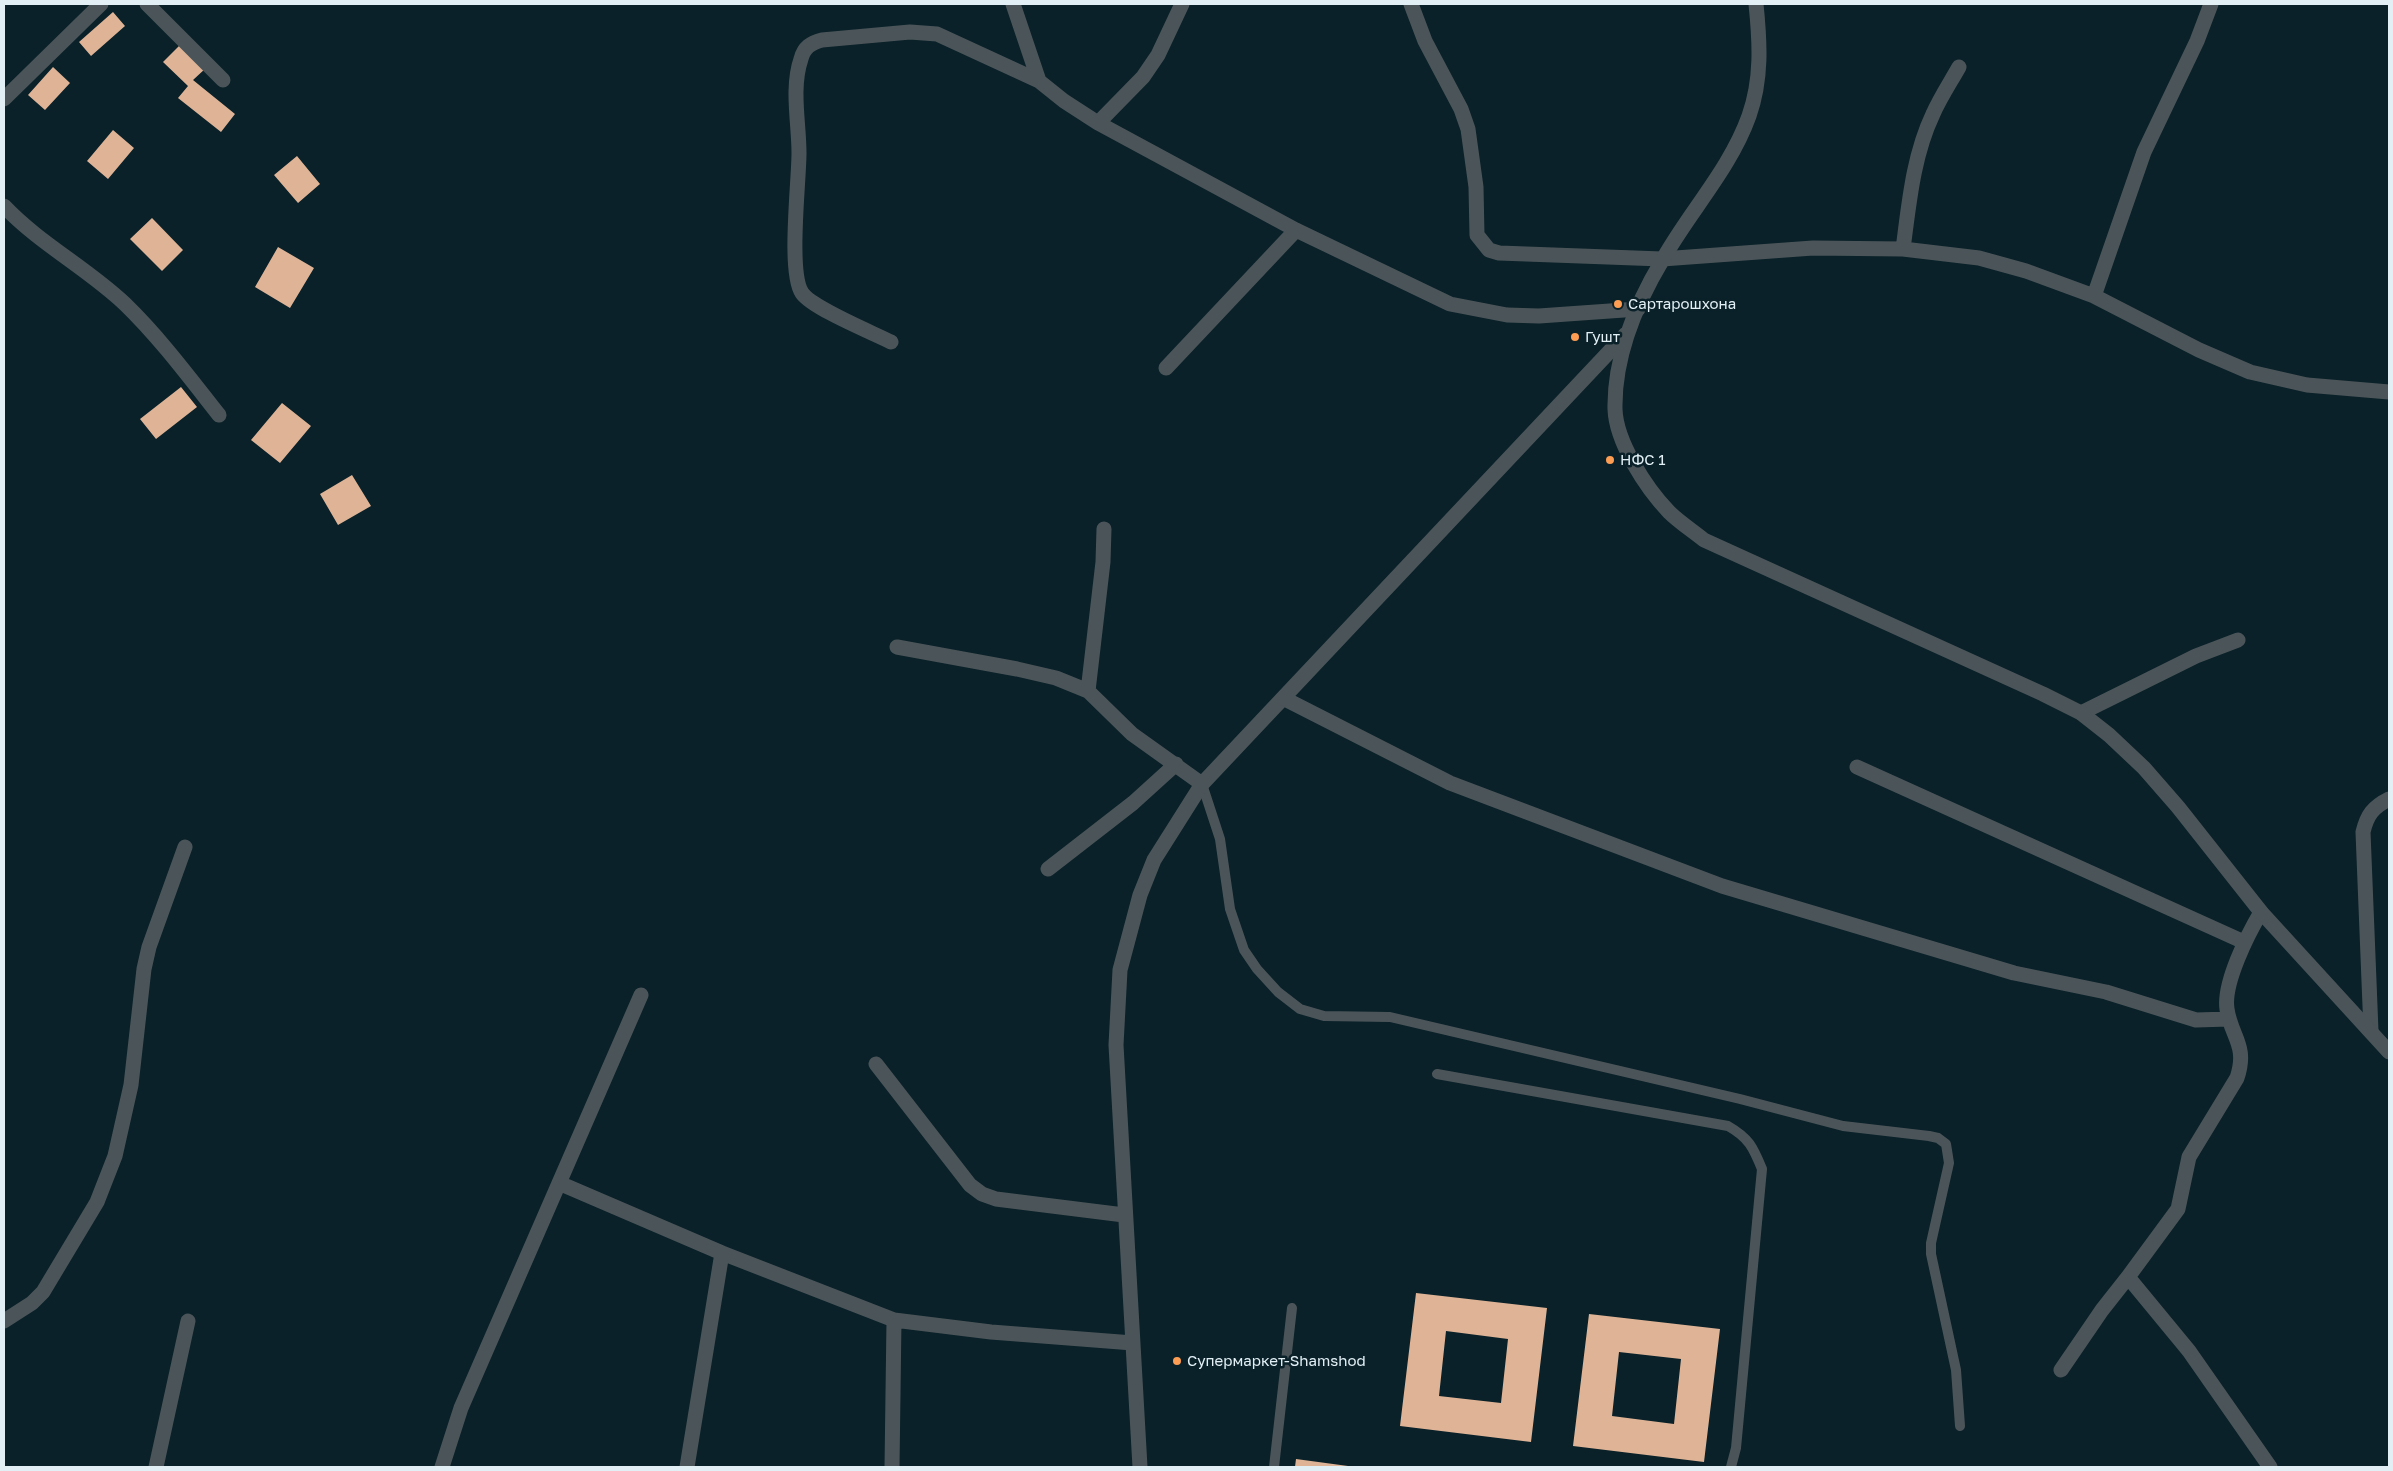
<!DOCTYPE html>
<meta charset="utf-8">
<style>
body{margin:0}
#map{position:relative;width:2393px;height:1471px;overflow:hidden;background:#0a2129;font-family:"Golos Text",sans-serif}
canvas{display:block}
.frame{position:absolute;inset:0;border:5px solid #e2f0f5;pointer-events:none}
</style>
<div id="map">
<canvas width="2393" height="1471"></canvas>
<div class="frame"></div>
</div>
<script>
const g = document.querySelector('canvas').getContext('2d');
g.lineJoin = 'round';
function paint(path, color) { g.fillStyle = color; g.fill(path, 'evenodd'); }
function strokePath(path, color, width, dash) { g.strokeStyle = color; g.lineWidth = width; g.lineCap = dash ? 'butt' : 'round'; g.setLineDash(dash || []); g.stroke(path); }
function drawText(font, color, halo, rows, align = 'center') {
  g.font = font + ' "Golos Text",sans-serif'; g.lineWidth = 5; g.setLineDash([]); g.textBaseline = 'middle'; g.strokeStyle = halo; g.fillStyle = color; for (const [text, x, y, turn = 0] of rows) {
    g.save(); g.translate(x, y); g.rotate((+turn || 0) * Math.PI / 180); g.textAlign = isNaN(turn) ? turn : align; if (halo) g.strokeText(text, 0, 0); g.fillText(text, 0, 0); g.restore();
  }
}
const building = new Path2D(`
 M 113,12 L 125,26 L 91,56 L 79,42 Z
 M 181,44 L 206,68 L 193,80 L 235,114 L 221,132 L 178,98 L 188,86 L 163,62 Z
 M 53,67 L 70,83 L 45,110 L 28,95 Z
 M 113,130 L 134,148 L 108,179 L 87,161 Z
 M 297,156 L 320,184 L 298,203 L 274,175 Z
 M 152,218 L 183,250 L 162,271 L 130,239 Z
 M 278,247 L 314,268 L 290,308 L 255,287 Z
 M 181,387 L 197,407 L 156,439 L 140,419 Z
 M 282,403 L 311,426 L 280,463 L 251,440 Z
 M 352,475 L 371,506 L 338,525 L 320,494 Z
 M 1416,1293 L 1547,1308 L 1531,1442 L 1400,1426 ZM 1446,1331 L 1508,1339 L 1501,1403 L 1439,1396 Z
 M 1589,1314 L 1720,1329 L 1704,1462 L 1573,1446 ZM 1619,1352 L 1681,1359 L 1674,1424 L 1612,1416 Z
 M 1296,1459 L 1348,1466 L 1347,1467 L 1295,1467 Z`);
const service = new Path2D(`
 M 1202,784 L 1220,839 L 1230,909 L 1244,950 L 1257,969 L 1278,992 L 1300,1009 L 1324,1016 L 1390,1017 L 1740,1099 L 1843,1126 L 1929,1136 L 1938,1138 L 1946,1144 L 1949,1163 L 1931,1243 L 1931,1254 L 1956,1370 L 1960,1426
 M 1437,1074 L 1728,1126 C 1749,1138 1753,1147 1762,1169 L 1736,1448 L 1731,1467
 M 1274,1467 L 1292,1308`);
const minor = new Path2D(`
 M 147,4 L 223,80
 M 1013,4 L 1039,81
 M 1411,4 L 1425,41 L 1461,109 L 1468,129 L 1476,187 L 1477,235 L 1489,250 L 1499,253 L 1662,259 L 1813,248 L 1903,249 L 1979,258 L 2026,271 L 2094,296 L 2199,350 L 2250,372 L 2307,385 L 2389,392
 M 4,99 L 101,4
 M 1098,123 L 1143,77 L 1158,55 L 1182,4
 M 4,206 C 40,244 87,268 125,304 C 160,338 189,377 219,415
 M 1903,249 C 1909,204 1913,156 1933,114 C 1940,98 1950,83 1959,67
 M 2094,296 L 2144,152 L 2197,41 L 2211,4
 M 891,342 C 873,333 812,308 802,293 C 788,272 799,182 799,153 C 799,123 791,88 801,59 C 804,47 811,43 822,40 L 910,32 L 937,34 L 1039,81 L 1064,101 L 1098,123 L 1296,230 L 1450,304 L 1507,315 L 1539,316 L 1638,309
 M 1166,368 L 1296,230
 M 897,647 L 1017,669 L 1056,678 L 1088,691 L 1132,734 L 1202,784
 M 1088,691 L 1103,562 L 1104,529
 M 1283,698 L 1450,783 L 1722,886 L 2014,973 L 2106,992 L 2196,1020 L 2229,1019
 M 2081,713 L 2196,656 L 2238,640
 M 1857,767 L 2244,942
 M 1048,869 L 1133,803 L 1176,764
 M 2261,912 C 2248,934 2223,983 2227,1009 C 2231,1037 2248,1045 2237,1078 L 2189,1157 L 2178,1209 L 2128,1277 L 2189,1351 L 2270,1467
 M 2371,1031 L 2363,832 C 2367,815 2373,807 2389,799
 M 876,1064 L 970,1185 L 982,1194 L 996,1199 L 1124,1215
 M 559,1183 L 722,1253 L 894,1320 L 991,1332 L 1133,1343
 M 4,1321 L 32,1303 L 43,1292 L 97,1202 L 115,1156 L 131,1085 L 144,969 L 149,947 L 185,847
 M 2061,1370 L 2102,1310 L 2128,1277
 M 156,1467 L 188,1321
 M 442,1467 L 461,1408 L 641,995
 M 687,1467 L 722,1253
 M 892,1467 L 894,1320
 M 1140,1467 L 1116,1045 L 1120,970 L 1140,895 L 1154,860 L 1202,784 L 1626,334`);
const tertiary = new Path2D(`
 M 1756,4 C 1760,43 1762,79 1749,116 C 1730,169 1690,211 1663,259 C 1636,304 1614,356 1615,409 C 1616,442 1646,488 1669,512 C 1679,522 1693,531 1704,540 L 2043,694 L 2081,713 L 2109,735 L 2144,768 L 2178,807 L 2261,912 L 2389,1052`);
const markers = [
 [1618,304,5,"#fc9d53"],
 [1575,337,5,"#fc9d53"],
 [1610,460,5,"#fc9d53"],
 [1177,1361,5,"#fc9d53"]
];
const poiNames = [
 ["Сартарошхона",1628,304],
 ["Гушт",1585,337],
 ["НФС 1",1620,460],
 ["Супермаркет-Shamshod",1187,1361]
];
paint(building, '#dfb496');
strokePath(service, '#4b5559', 10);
strokePath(minor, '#4b5559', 15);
strokePath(tertiary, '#4b5559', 15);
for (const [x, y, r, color] of markers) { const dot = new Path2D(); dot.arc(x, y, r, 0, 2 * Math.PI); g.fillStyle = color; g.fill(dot); strokePath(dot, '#0a2129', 2); }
drawText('15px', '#e2f0f5', '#0a2129', poiNames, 'left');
</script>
